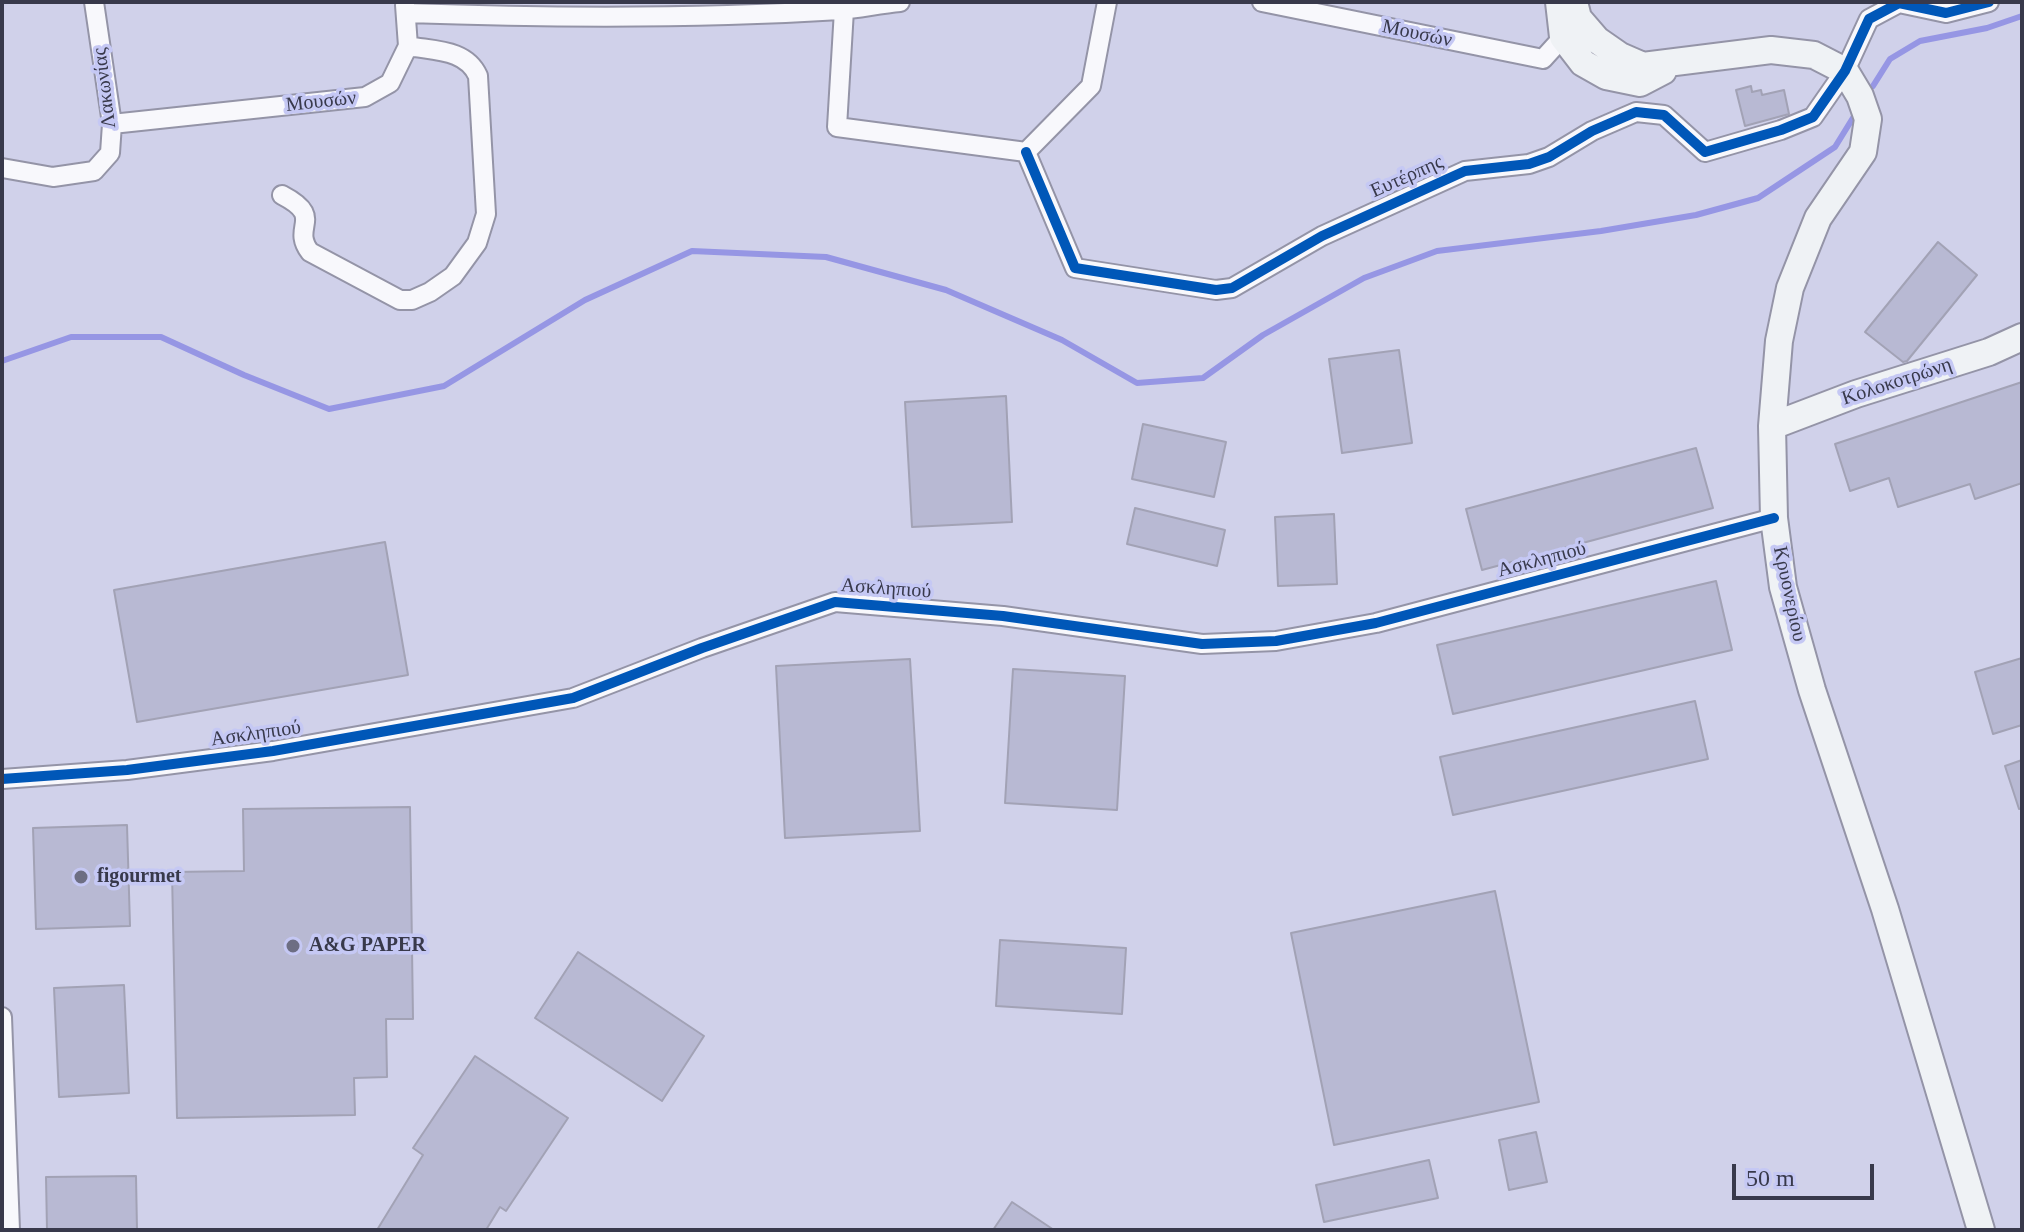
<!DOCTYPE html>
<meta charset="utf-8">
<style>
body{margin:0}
#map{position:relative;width:2024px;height:1232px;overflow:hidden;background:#d0d1ea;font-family:Georgia,serif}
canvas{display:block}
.frame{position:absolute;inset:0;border:4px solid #38394b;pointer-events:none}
.scale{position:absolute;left:1732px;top:1164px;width:142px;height:36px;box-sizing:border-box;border:4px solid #38394b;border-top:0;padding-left:10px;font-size:24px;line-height:28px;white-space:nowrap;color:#38394b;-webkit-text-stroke:6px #c5c8f4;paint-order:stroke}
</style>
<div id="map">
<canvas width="2024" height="1232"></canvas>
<div class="frame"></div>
<div class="scale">50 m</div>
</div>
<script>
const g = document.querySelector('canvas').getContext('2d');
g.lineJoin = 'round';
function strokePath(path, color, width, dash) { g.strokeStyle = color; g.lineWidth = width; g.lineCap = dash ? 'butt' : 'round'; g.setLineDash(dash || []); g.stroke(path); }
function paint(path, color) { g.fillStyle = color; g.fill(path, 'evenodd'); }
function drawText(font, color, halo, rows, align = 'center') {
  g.font = font + ' Georgia,serif'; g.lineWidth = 7; g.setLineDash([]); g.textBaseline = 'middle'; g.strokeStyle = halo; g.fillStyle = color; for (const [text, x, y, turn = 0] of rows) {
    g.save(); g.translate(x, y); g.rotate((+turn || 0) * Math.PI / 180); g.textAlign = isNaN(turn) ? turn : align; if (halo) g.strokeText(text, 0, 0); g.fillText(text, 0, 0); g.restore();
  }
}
const stream = new Path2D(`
 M 1873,86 L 1890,59 L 1920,41 L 1987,28 L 2022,16
 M 2,361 L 71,337 L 161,337 L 244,375 L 329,409 L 444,386 L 585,300 L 692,251 L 826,257 L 946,290 L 1062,340 L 1137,383 L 1203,378 L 1263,335 L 1364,278 L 1437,251 L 1601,231 L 1696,215 L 1758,198 L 1835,147 L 1856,113`);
const building = new Path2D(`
 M 1751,86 L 1752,92 L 1761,90 L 1762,95 L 1784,90 L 1789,114 L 1745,126 L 1736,90 Z
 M 1938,242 L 1977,275 L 1907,361 L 1903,362 L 1865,332 Z
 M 1399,350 L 1412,443 L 1342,453 L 1329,359 Z
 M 2022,382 L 2022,483 L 1975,499 L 1970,484 L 1898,507 L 1889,478 L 1850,491 L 1835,444 Z
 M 1006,396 L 1012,522 L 912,527 L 905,402 Z
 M 1143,424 L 1226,442 L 1214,497 L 1132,479 Z
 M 1696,448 L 1713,508 L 1482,570 L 1466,509 Z
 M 1135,508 L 1225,530 L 1217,566 L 1127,544 Z
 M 1334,514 L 1337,584 L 1278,586 L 1275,517 Z
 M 385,542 L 408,675 L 137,722 L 114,590 Z
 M 1716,581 L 1732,650 L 1453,714 L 1437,645 Z
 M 2022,658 L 2022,725 L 1993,734 L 1975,672 Z
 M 910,659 L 920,831 L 785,838 L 776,666 Z
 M 1013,669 L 1125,676 L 1117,810 L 1005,803 Z
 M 1695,701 L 1708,759 L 1453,815 L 1440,757 Z
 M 2022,760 L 2022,808 L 2019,809 L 2005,766 Z
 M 410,807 L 413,1019 L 386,1019 L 387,1077 L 354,1078 L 355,1115 L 177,1118 L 172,872 L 244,871 L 243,809 Z
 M 127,825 L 130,926 L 36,929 L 33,828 Z
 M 1495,891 L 1539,1102 L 1334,1145 L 1291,933 Z
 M 1000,940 L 1126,948 L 1122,1014 L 996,1006 Z
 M 578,952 L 704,1036 L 662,1101 L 535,1018 Z
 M 124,985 L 129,1093 L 59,1097 L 54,988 Z
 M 475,1056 L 568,1118 L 506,1211 L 500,1207 L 486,1230 L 377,1230 L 423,1155 L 413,1148 Z
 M 1536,1132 L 1547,1182 L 1509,1190 L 1499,1140 Z
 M 1429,1160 L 1438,1198 L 1324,1222 L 1316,1185 Z
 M 136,1176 L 137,1230 L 47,1230 L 46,1177 Z
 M 1012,1202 L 1054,1230 L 993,1230 Z`);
const street = new Path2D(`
 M 1262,2 L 1543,59 L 1563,37
 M 844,10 L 837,127 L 1026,152
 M 406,13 C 551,18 695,19 840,10 C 860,8 880,4 900,2
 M 112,124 L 365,97 L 390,83 L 408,46 L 405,5
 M 1026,152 L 1075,268 L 1216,290 L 1232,288 L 1322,236 L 1465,171 L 1529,164 L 1549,157 L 1592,131 L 1636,112 L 1664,115 L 1705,152 L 1781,130 L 1813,117 L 1845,71 L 1869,19 L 1899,3 L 1946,13 L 1989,2
 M 1026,152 L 1091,86 L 1107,2
 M 2,168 L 53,177 L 94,171 L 110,153 L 112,124 L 94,2
 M 282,195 C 326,218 290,226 310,252 L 400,300 L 412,300 L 430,292 L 453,276 L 477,243 L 486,214 L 478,76 C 466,49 434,51 408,46
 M 2,779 L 127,770 L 273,751 L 573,698 L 702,648 L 835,602 L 1003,616 L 1202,644 L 1276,641 L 1376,623 L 1774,518
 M 2,1017 L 10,1230`);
const secondary = new Path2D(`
 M 1559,2 L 1563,37 L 1583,63 L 1606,76 L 1640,83 L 1663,71
 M 1574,2 L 1578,18 L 1597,40 L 1620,56 L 1643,66 L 1771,50 L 1814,55 L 1845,71 L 1860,96 L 1868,119 L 1863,152 L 1818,218 L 1790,288 L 1779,341 L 1772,426 L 1774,518 L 1783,587 L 1812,690 L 1885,909 L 1981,1230
 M 1772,426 L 1856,394 L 1989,352 L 2022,337`);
const cycleway = new Path2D(`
 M 1026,152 L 1075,268 L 1216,290 L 1232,288 L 1322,236 L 1465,171 L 1529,164 L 1549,157 L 1592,131 L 1636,112 L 1664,115 L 1705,152 L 1781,130 L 1813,117 L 1845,71 L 1869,19 L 1899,3 L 1946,13 L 1989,2
 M 2,779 L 127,770 L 273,751 L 573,698 L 702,648 L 835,602 L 1003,616 L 1202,644 L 1276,641 L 1376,623 L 1774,518`);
const markers = [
 [81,877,8,"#6d6e83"],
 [293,946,8,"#6d6e83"]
];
const streetNames = [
 ["Μουσών",1417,34,12],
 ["Λακωνίας",105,88,-97],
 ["Μουσών",321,102,-6],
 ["Ευτέρπης",1407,177,-24],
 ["Κολοκοτρώνη",1897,382,-18],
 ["Ασκληπιού",1542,560,-15],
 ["Ασκληπιού",886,589,4],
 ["Κρυονερίου",1789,594,78],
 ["Ασκληπιού",256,734,-8]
];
const poiNames = [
 ["figourmet",97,877],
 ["A&G PAPER",309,946]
];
strokePath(stream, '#9696e4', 6);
paint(building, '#b8b9d3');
strokePath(building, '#a2a2b5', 2);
strokePath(street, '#9494a7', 22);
strokePath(secondary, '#9494a7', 30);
strokePath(street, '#f8f8fc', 18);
strokePath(secondary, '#eff2f5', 26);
strokePath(cycleway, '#0057b8', 10);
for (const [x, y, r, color] of markers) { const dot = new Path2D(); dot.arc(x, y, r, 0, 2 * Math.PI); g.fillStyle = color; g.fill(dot); strokePath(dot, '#c5c8f4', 3); }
drawText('20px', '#38394b', '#c5c8f4', streetNames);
drawText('bold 20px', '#38394b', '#c5c8f4', poiNames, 'left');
</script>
